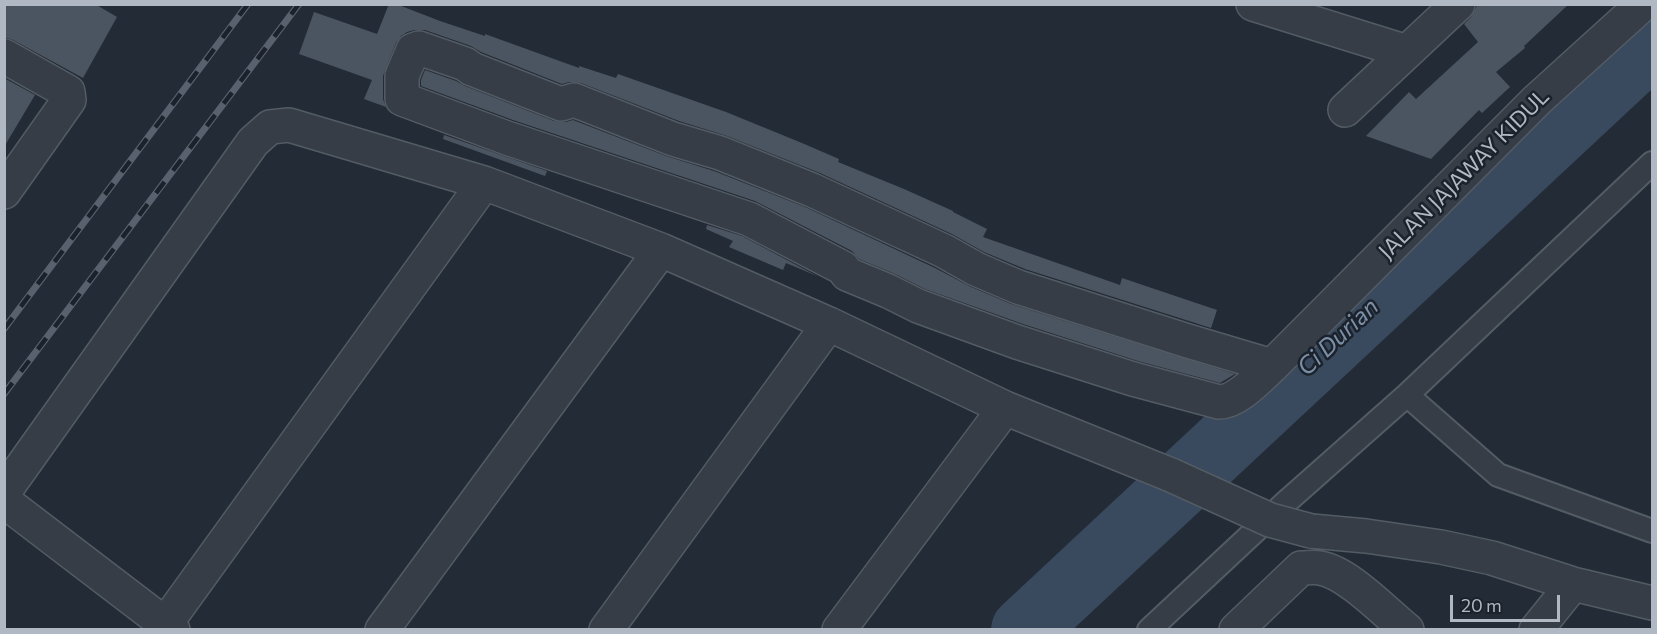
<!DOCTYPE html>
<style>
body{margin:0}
#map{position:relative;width:1657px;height:634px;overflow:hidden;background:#232b36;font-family:Commissioner,sans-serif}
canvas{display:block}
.frame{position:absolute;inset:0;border:6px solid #b0b8c3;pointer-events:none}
.scale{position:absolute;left:1450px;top:595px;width:110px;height:27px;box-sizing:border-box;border:3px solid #b0b8c3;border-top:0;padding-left:8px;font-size:18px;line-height:21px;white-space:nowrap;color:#b0b8c3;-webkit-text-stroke:4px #1b222b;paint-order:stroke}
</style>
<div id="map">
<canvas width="1657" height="634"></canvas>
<div class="frame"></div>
<div class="scale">20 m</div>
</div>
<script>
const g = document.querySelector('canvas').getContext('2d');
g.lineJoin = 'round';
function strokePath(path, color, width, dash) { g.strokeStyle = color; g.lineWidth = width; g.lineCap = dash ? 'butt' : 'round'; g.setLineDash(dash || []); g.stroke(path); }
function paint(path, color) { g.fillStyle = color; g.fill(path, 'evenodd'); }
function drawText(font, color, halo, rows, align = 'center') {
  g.font = font + ' Commissioner,sans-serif'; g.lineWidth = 5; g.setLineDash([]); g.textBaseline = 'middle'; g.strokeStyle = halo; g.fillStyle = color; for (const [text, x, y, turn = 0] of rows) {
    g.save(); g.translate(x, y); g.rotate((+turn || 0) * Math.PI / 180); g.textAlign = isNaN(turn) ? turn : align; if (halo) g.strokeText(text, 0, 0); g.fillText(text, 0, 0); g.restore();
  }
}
const river = new Path2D(`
 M 1024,630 L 1652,44`);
const building = new Path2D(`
 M 4,4 L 95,4 L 117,17 L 83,78 L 13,40 L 4,37 Z
 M 389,4 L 396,4 L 440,21 L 485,36 L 485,34 L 579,68 L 579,66 L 616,78 L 618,74 L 726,112 L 802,143 L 839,159 L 838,162 L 904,189 L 953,211 L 953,212 L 987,229 L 983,237 L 1120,285 L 1122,278 L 1217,310 L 1211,328 L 1025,269 L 984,252 L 952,234 L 820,173 L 727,136 L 679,121 L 581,83 L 569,82 L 562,84 L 481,52 L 471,46 L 425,30 L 414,30 L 407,32 L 401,36 L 396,43 L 383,76 L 383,99 L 386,107 L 364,99 L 372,80 L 299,54 L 314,12 L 377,34 Z
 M 1478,4 L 1569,4 L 1524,46 L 1525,48 L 1496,72 L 1510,87 L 1482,113 L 1479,110 L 1431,159 L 1366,136 L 1409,92 L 1416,99 L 1478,42 L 1464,24 L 1471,17 Z
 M 425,70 L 456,81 L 465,86 L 554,121 L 566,122 L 573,120 L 666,156 L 714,171 L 805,207 L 935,268 L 969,286 L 1011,304 L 1235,374 L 1220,383 L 1138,361 L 1023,324 L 925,289 L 895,274 L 859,259 L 852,251 L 755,201 L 513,120 L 421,86 L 421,80 Z
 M 4,78 L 35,95 L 4,147 Z
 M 444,135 L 547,171 L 545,176 L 443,139 Z
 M 707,225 L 742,236 L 817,276 L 786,263 L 783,270 L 729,247 L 733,241 L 706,229 Z`);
const service = new Path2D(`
 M 1407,395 L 1498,475 L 1652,531
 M 1149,630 L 1285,503 L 1407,395 L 1652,163`);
const minor = new Path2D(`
 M 1253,4 L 1407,52
 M 4,56 L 68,92 L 69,100 L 4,192
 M 1345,110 L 1458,4
 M 1272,366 L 1188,341 L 1018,287 L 976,269 L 944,251 L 812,190 L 720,153 L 673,139 L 574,100 L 561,104 L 472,69 L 465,64 L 419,48 L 413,50 L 402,76 L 402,99 L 507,138 L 749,219 L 843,268 L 847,274 L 888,291 L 918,306 L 1017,342 L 1133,379 L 1219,402 C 1237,402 1259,378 1272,366 L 1537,100 L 1643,4
 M 4,492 L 253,142 L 270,127 L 289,125 L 484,183 L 661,250 L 829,324 L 1005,408 L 1171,475
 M 4,501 L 173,630
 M 1311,531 L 1366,536 L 1441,547 L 1492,558 L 1573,584 L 1652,603
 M 161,630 L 484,183
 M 382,630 L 661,250
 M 606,630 L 829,324
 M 839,630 L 1005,408
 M 1236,630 L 1301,568 C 1307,568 1314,567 1320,568 C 1347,572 1385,612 1407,630
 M 1536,630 L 1573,584`);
const rail = new Path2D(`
 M 4,329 L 248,4
 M 4,394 L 299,4`);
const minorBridge = new Path2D(`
 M 1171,475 L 1270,520 L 1311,531`);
const streetNames = [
 ["JALAN JAJAWAY KIDUL",1464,174,-45]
];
const waterNames = [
 ["Ci Durian",1338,337,-43]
];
strokePath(river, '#39495e', 66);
paint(building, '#4b5561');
strokePath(service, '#535b64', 26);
strokePath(minor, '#535b64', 36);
strokePath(service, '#363d46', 22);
strokePath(minor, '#363d46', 33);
strokePath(rail, '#58616d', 7);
strokePath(rail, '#1b222b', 4.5, [14]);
strokePath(minorBridge, '#535b64', 36, []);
strokePath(minorBridge, '#363d46', 33);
drawText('22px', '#b0b8c3', '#1b222b', streetNames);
drawText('italic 24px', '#7c8fa9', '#1b222b', waterNames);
</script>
